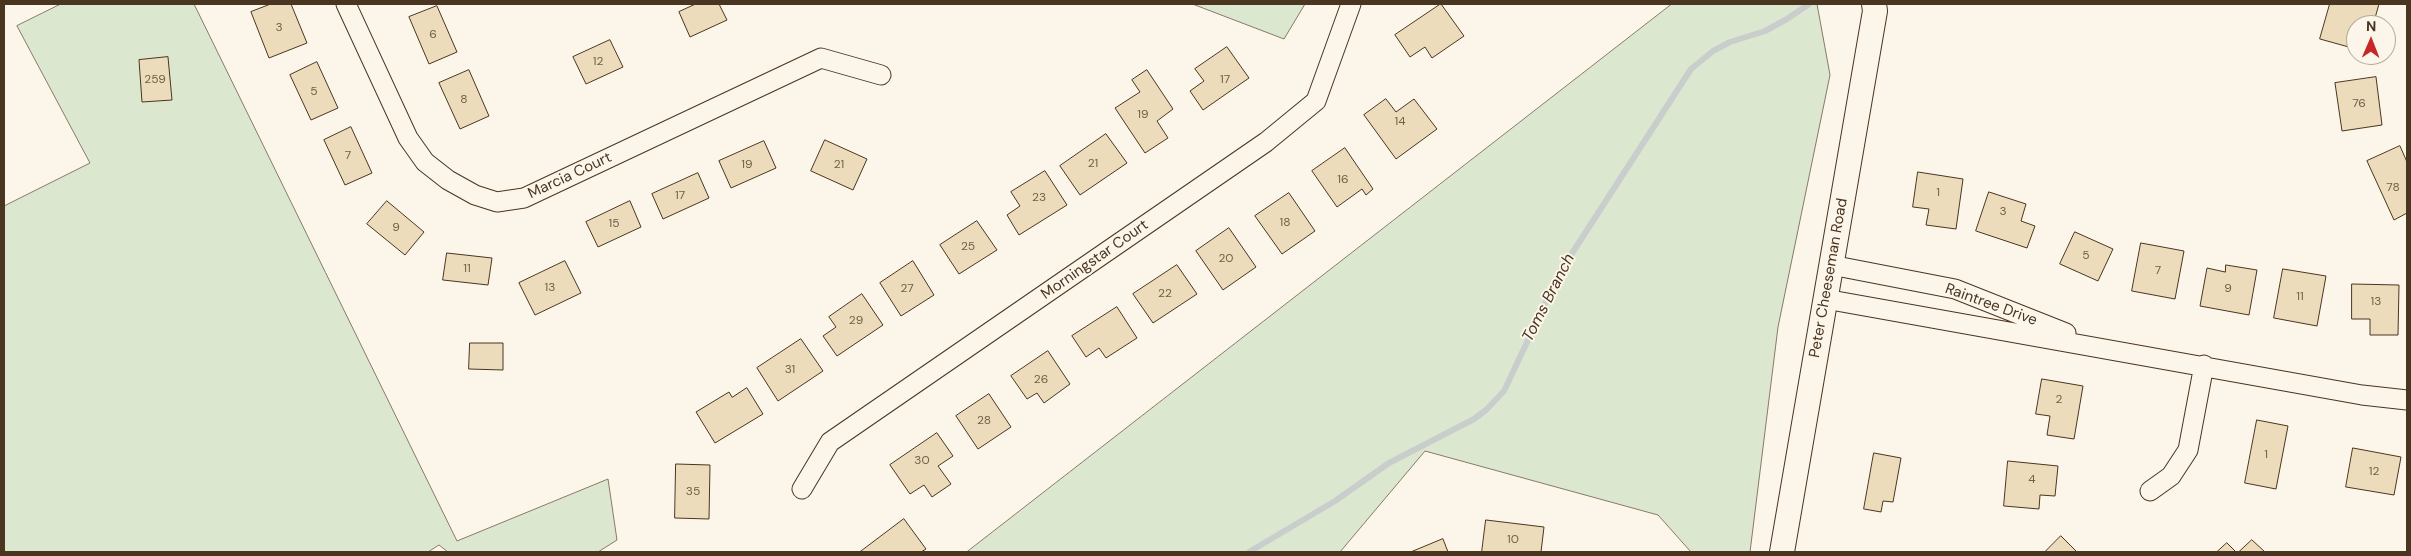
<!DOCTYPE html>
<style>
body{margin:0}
#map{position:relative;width:2411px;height:556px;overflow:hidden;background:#fbf6e9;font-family:"DM Sans",sans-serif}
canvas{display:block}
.frame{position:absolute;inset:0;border:5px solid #4a3520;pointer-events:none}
.north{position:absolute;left:2346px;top:15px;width:50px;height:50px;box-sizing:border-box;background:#fbf6e9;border:1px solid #b4a999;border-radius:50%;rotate:1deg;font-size:14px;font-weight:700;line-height:20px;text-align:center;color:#4a3520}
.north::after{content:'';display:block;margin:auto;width:18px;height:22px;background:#c62828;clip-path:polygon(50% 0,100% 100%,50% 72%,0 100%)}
</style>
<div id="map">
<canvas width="2411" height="556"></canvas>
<div class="frame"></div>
<div class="north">N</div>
</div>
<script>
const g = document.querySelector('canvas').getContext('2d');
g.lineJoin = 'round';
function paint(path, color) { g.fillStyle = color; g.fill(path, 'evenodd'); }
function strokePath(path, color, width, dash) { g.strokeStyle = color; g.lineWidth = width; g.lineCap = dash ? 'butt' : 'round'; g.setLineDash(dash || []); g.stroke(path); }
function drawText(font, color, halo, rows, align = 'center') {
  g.font = font + ' "DM Sans",sans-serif'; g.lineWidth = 4; g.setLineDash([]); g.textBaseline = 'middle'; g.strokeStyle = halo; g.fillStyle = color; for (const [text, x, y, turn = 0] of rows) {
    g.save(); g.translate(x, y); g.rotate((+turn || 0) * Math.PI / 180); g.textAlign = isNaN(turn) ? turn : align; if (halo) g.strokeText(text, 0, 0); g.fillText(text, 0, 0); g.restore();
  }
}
const green = new Path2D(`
 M 61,4 L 194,4 L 457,541 L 608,479 L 617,540 L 598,552 L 448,552 L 439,545 L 428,552 L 4,552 L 4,206 L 90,163 L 17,26 Z
 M 1196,4 L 1305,4 L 1284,39 L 1195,5 Z
 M 1672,4 L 1817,4 L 1830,75 L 1778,327 L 1750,552 L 1691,552 L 1658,515 L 1425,451 L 1340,552 L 967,552 Z`);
const stream = new Path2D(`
 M 1249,552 L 1335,501 L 1389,463 L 1474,419 L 1486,410 L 1504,391 L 1560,272 L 1691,69 L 1713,51 L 1730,42 L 1765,31 L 1787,19 L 1809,4`);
const building = new Path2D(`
 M 271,4 L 291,4 L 307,43 L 269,58 L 251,12 Z
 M 696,4 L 719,4 L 727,20 L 690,37 L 679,12 Z
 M 1441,4 L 1464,36 L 1432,58 L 1425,47 L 1410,57 L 1395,35 Z
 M 2330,4 L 2379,4 L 2373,25 L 2356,25 L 2356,49 L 2320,39 Z
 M 437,6 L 457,52 L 429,64 L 409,17 Z
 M 610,40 L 623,67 L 586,84 L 573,57 Z
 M 1227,47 L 1249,78 L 1203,110 L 1190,91 L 1204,81 L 1195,69 Z
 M 168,57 L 172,100 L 142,102 L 139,60 Z
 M 317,62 L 338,108 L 311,120 L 290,75 Z
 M 469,70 L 489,116 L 460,129 L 439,83 Z
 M 1147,70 L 1173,109 L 1157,121 L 1168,138 L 1145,153 L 1115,108 L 1140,92 L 1132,80 Z
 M 2376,77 L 2382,125 L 2342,131 L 2335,83 Z
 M 1386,99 L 1396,112 L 1414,99 L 1437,129 L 1396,159 L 1364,115 Z
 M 351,127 L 372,173 L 345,185 L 324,140 Z
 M 1106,134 L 1127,163 L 1080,195 L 1060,166 Z
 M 825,140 L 867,159 L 853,190 L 811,171 Z
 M 764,141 L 776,168 L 731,188 L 719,161 Z
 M 2400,146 L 2407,162 L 2407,213 L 2394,220 L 2367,161 Z
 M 1345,148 L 1373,189 L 1366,195 L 1362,189 L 1337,207 L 1312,171 Z
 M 1045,171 L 1067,205 L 1019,235 L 1007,215 L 1020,206 L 1011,192 Z
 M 1918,172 L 1963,179 L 1956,229 L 1926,225 L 1929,209 L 1913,207 Z
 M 698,173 L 709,198 L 663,219 L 652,194 Z
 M 1989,192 L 2026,204 L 2021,221 L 2035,226 L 2027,248 L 1976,231 Z
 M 1289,193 L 1315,231 L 1282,254 L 1255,216 Z
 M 387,201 L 424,232 L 405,255 L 367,224 Z
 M 630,201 L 641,227 L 598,247 L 586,222 Z
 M 977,221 L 997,250 L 959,274 L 940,245 Z
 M 1229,228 L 1256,267 L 1223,290 L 1196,251 Z
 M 2075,232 L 2113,249 L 2098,281 L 2060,264 Z
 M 2141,243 L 2184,251 L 2175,299 L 2132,291 Z
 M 447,253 L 492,258 L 488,285 L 443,280 Z
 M 565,261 L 581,293 L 535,315 L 519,283 Z
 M 913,261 L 934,295 L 901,316 L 880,283 Z
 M 1177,265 L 1197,294 L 1153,323 L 1133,294 Z
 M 2226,265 L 2257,270 L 2249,315 L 2200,306 L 2207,268 L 2225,272 Z
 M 2283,269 L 2326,276 L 2317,326 L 2274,318 Z
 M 2352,284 L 2399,285 L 2398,335 L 2370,335 L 2370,319 L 2352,319 Z
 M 862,294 L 883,325 L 837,356 L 823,336 L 836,327 L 829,317 Z
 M 1117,307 L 1137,338 L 1106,358 L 1099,348 L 1086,357 L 1072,336 Z
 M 801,339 L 823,371 L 778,401 L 757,368 Z
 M 470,343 L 503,343 L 503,370 L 469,369 Z
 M 1048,351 L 1070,384 L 1044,403 L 1037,393 L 1027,399 L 1011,376 Z
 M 2042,379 L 2083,386 L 2074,439 L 2047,435 L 2050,416 L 2036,414 Z
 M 747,388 L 763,414 L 715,443 L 696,412 L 729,392 L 732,397 Z
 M 989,394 L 1011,427 L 978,449 L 956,416 Z
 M 2257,420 L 2288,426 L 2276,489 L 2245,483 Z
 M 937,433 L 953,456 L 938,466 L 951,484 L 932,497 L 924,485 L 910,494 L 890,465 Z
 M 2353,448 L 2401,457 L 2394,495 L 2346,487 Z
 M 1874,453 L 1901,458 L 1893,502 L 1883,501 L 1881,512 L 1864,509 Z
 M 2008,461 L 2058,466 L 2055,496 L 2040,495 L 2039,509 L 2004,506 Z
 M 676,464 L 710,465 L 709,519 L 675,518 Z
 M 904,519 L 926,549 L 921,552 L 860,552 Z
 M 1486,520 L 1544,527 L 1541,552 L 1482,552 Z
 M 2061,536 L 2077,552 L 2045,552 Z
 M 1443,539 L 1448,552 L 1411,552 Z
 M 2252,540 L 2265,552 L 2239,552 Z
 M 2227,543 L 2236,552 L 2217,552 Z`);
const minor = new Path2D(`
 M 346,4 L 408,138 L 425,162 L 448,180 L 475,195 L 497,202 L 524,198 L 821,58 L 881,75
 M 1831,265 L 1955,289 L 2066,333
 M 1825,299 L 2362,395 L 2407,400
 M 802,489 L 830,442 L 1266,142 L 1316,101 L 1351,4
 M 2150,491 L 2171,476 L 2188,450 L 2204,365`);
const tertiary = new Path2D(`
 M 1782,552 L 1875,11 L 1874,4`);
const numberNames = [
 ["3",279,28],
 ["6",433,35],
 ["12",598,62],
 ["259",155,80],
 ["17",1225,80],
 ["5",314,92],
 ["8",464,100],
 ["76",2359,104],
 ["19",1143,115],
 ["14",1400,122],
 ["7",348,156],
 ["21",1093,164],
 ["19",747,165],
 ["21",839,165],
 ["16",1343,180],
 ["78",2393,188],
 ["1",1938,193],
 ["17",680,196],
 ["23",1039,198],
 ["3",2003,212],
 ["18",1285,223],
 ["15",614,224],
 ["9",396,228],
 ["25",968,247],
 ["5",2086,256],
 ["20",1226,259],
 ["11",467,269],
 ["7",2158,271],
 ["13",550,288],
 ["27",907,289],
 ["9",2228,289],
 ["22",1165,294],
 ["11",2300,297],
 ["13",2376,302],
 ["29",856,321],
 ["31",790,370],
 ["26",1041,380],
 ["2",2059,400],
 ["28",984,421],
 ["1",2266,455],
 ["30",922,461],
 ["12",2374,472],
 ["4",2032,480],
 ["35",693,492],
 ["10",1513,540]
];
const streetNames = [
 ["Marcia Court",570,176,-25],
 ["Morningstar Court",1095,260,-35],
 ["Peter Cheeseman Road",1829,278,-80],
 ["Raintree Drive",1991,305,20]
];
const waterNames = [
 ["Toms Branch",1549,298,-63]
];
paint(green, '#dce7d0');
strokePath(green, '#887966', 1);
strokePath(stream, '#c9cecd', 6);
paint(building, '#ecdcbc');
strokePath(building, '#4a3520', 1);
strokePath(minor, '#4a3520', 21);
strokePath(tertiary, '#4a3520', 26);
strokePath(minor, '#fbf6e9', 19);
strokePath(tertiary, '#fbf6e9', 24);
drawText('12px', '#725f47', null, numberNames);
drawText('15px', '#4a3520', '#fbf6e9', streetNames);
drawText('italic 16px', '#4a3520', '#fbf6e9', waterNames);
</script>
